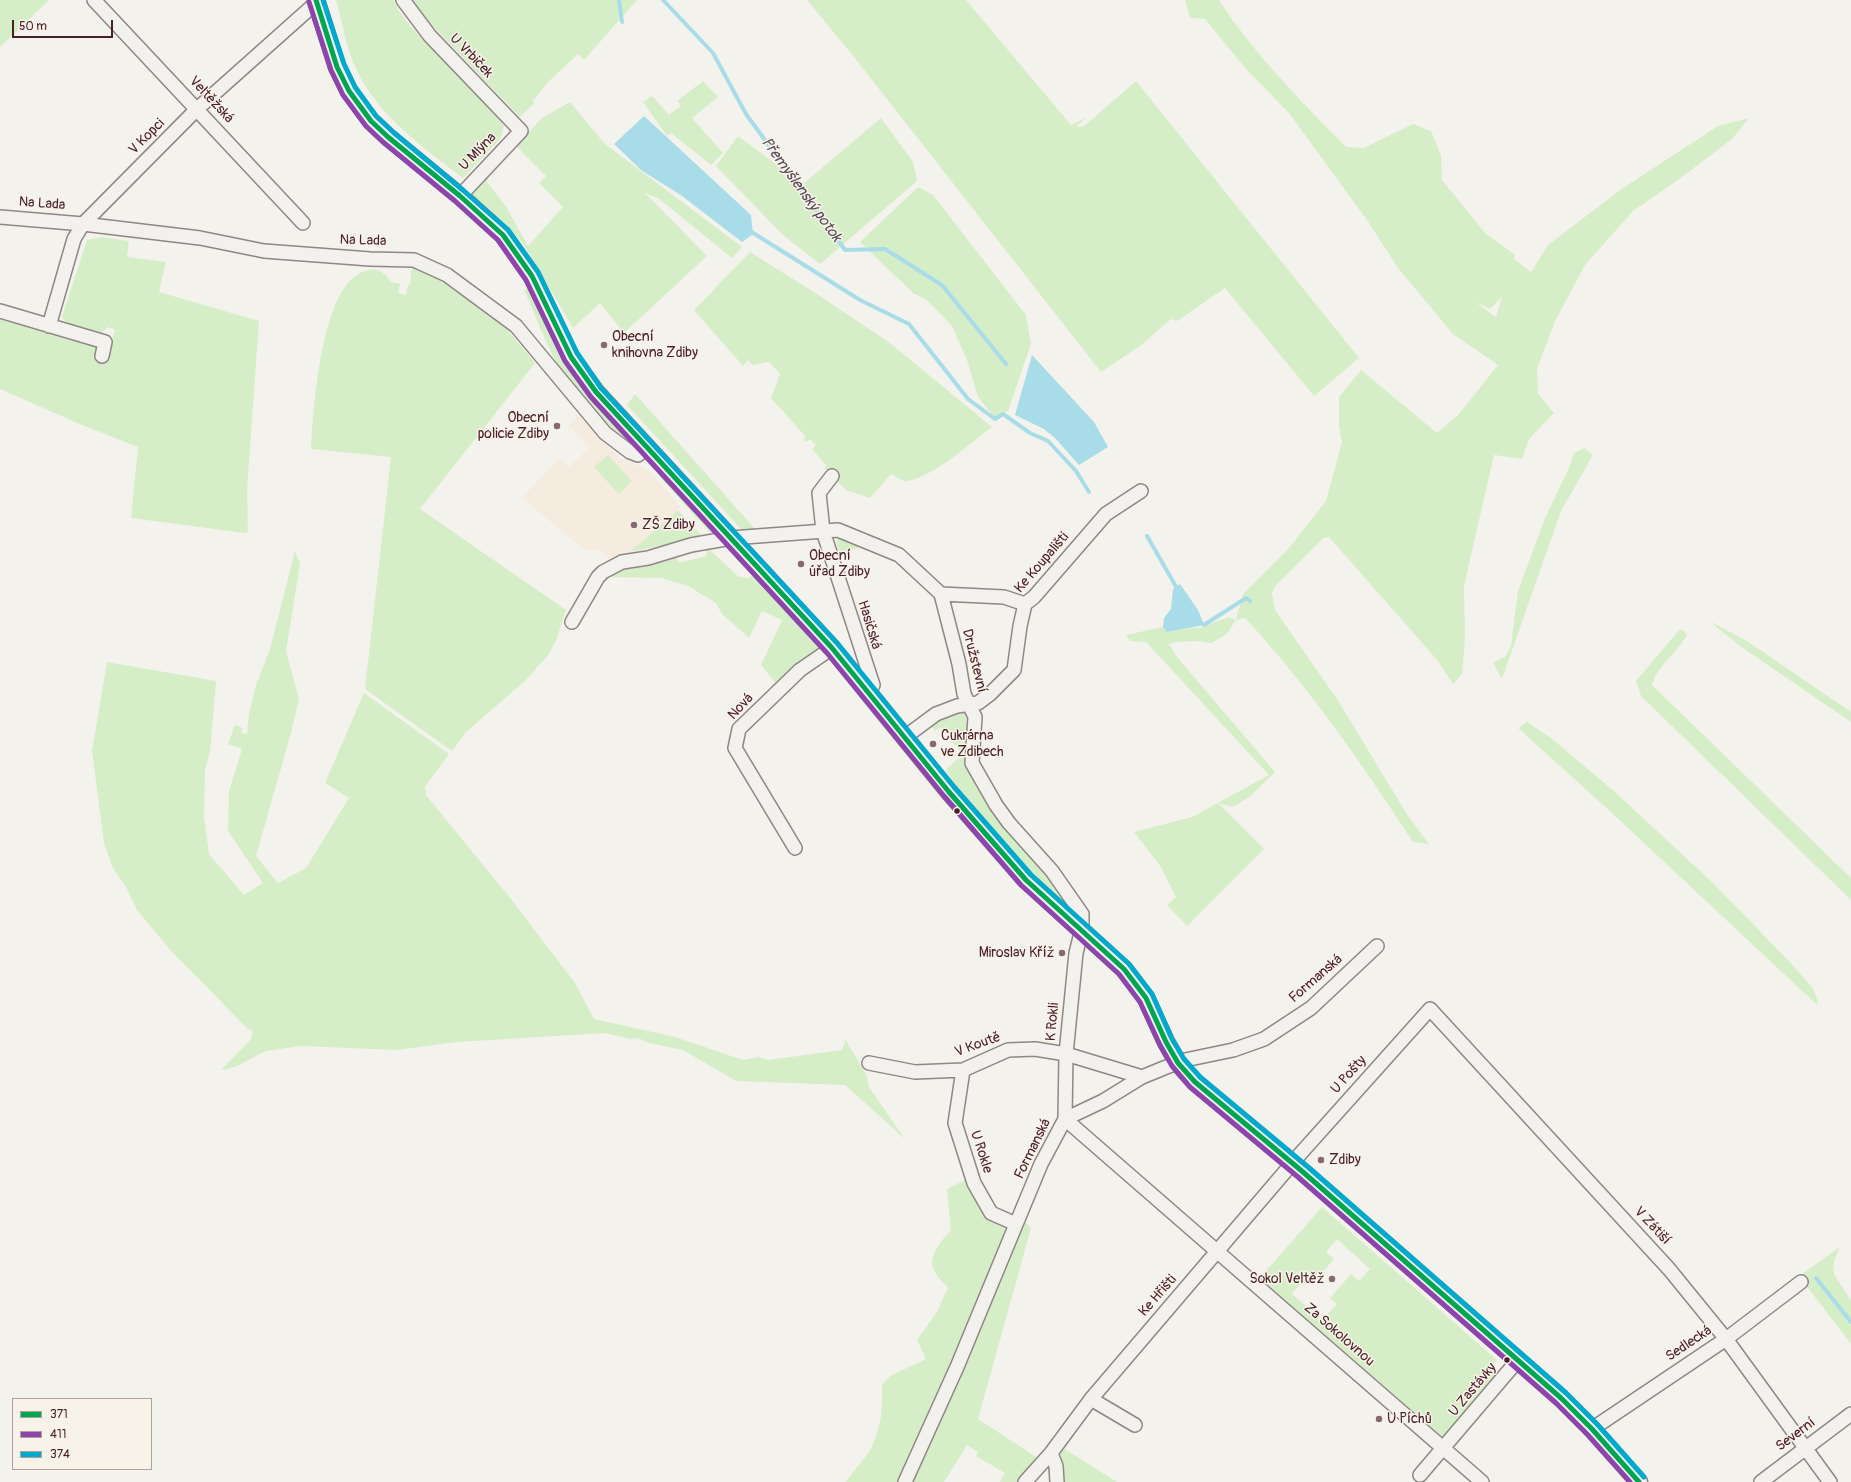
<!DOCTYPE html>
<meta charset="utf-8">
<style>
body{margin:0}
#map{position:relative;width:1851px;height:1482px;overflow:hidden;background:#f4f2ec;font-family:Pangolin,sans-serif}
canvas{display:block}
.legend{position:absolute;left:12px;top:1398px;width:140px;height:72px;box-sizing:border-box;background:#f7f3e8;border:1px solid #b29e9c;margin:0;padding:5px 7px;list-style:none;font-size:12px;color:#4a1f2b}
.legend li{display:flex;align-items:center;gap:8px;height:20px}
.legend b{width:20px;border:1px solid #b29e9c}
.scale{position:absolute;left:12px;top:20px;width:101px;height:18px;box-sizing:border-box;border:2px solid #4a1f2b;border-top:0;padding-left:5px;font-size:12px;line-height:14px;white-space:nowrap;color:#4a1f2b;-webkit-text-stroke:3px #f7f3e8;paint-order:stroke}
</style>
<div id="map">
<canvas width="1851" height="1482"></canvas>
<ul class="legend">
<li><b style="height:5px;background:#00a651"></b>371</li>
<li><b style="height:5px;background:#8e44ad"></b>411</li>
<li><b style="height:5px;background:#00a9ce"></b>374</li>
</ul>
<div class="scale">50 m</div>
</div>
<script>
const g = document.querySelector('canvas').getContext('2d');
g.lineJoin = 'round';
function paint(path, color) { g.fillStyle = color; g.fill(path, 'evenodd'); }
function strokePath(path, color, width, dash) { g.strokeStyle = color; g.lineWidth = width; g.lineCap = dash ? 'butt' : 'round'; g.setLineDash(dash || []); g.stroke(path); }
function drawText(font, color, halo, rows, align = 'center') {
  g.font = font + ' Pangolin,sans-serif'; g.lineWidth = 3; g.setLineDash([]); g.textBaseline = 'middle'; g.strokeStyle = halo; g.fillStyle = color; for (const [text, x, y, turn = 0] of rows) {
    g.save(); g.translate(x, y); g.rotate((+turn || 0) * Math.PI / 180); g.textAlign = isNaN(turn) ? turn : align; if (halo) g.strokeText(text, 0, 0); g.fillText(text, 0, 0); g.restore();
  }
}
const built = new Path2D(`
 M 578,415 L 619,458 L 647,469 L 681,507 L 630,552 L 610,561 L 601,550 L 586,551 L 522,498 L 559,458 L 569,467 L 590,447 L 569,426 Z`);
const green = new Path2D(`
 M 0,0 L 49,0 L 0,47 Z
 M 336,0 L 394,0 L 397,8 L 410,26 L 501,120 L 504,127 L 500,139 L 463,178 C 420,145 374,113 353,62 C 345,43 342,20 336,0 Z
 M 411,0 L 637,0 L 584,60 L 578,54 L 546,84 L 533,101 L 534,103 L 520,117 L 421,14 Z
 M 807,0 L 966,0 L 1071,125 L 1087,117 L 1076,126 L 1083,127 L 1136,81 L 1359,358 L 1314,396 L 1225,288 L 1177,321 L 1171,319 L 1140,346 L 1101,372 L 854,57 Z
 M 1185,0 L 1219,0 C 1254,54 1301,101 1346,147 L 1364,148 L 1413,124 L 1431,131 L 1441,155 L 1442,180 L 1485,233 L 1514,254 L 1514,259 L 1531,272 L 1548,245 L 1623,188 L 1718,126 L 1749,118 L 1732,139 L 1678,180 L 1633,211 L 1585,265 L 1555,321 L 1537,369 L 1538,394 L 1554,413 L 1529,439 L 1522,459 L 1494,455 L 1464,586 L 1465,639 L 1462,674 L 1453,684 L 1438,661 L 1329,537 L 1323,538 L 1275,586 L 1272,593 L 1275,610 L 1337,699 L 1408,816 L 1429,844 L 1413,842 C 1362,764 1309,687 1245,618 L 1236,620 L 1226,635 L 1211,643 L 1197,641 L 1176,642 L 1169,644 L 1177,657 L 1275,772 L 1249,797 L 1233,807 L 1218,803 L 1264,849 L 1187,926 L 1167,905 L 1176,897 L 1161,867 L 1134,832 L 1192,817 L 1269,775 L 1146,642 L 1130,641 L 1126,635 L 1163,627 L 1168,632 L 1191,628 L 1199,628 L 1229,617 L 1236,620 L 1243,594 L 1289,548 L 1326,501 L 1342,442 L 1339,426 L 1339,397 L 1361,370 L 1437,433 L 1459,414 L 1498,365 L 1453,334 L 1398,268 L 1367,220 L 1289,113 L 1246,69 L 1205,19 L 1190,18 ZM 1502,297 L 1496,317 L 1475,302 L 1490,309 Z
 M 703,81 L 718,97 L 692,118 L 723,153 L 711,165 L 671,133 L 667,136 L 643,102 L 652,96 L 669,115 L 681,106 L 677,101 Z
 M 570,102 L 605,144 L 742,247 L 732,258 L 658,198 L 645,193 L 707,256 L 624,333 L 600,303 L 573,328 L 522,242 L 471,193 L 489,174 L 487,182 L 505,205 L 528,246 L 563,207 L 539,183 L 546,176 L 516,146 L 542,118 Z
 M 881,118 L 913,162 L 917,181 L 820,264 L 783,235 L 716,166 L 738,136 L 803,184 Z
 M 918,187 L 933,195 L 1026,315 L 1031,344 L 1008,411 L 995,418 L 978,397 L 967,360 L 952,326 L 927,300 L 913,293 L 860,242 Z
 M 101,237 L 129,241 L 127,257 L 166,262 L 159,292 L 259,321 L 247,490 L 248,532 L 245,533 L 131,518 L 138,447 L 82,425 L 0,389 L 0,315 L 92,344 L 106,360 L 115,330 L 108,327 C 105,329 103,332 100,333 C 91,336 65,326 62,317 L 87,240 Z
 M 750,252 L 817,294 L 890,343 L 992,427 C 968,445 937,474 908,481 C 903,482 896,477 891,474 L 870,498 L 846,490 L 824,468 L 827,466 L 812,449 L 816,445 L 810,439 L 806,442 L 803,439 L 806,437 L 771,398 L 780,374 L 769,362 L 753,365 L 748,360 L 743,366 L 694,310 Z
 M 412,266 L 434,275 L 496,316 L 535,363 L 420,509 L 566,610 L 557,638 L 549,654 L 526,680 L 465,733 L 452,751 L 365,689 L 391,457 L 311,449 C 313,411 321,283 365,271 C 377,267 384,272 391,282 L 400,284 L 398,293 L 406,295 L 408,285 L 410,285 Z
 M 528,289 L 560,354 L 582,388 L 631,441 L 630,443 L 627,443 C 600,420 575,394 557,363 C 544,340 535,314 524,290 Z
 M 635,394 L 755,529 L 741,529 L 627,405 Z
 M 1584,448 L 1593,455 L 1561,511 L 1502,679 L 1493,663 L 1506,656 L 1511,645 L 1518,591 L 1545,518 L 1569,468 L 1574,453 Z
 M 608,455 L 632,481 L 619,494 L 594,467 Z
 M 658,470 L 711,526 L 712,530 L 711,534 L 658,475 Z
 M 678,510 L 703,537 L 630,552 Z
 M 840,538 L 863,545 L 840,556 L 836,540 Z
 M 708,548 L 739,577 L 748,578 L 754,575 L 819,645 L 817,651 L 793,666 L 777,685 L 761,665 L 782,620 L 762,611 L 749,638 L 722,614 L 716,603 L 688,586 L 662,578 L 606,577 L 617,569 L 675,554 L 679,563 L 706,556 Z
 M 295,551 L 300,564 L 286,651 L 299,699 L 291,733 L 256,856 L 278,883 L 306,868 L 349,798 L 325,783 L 364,693 L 449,754 L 424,788 L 427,792 L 425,794 L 511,899 L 575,983 L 594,1019 L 675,1037 L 743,1060 L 759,1057 L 768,1060 L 842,1050 L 845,1042 L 844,1037 L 867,1076 L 869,1087 L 905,1139 L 845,1085 L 736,1081 L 683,1050 L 649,1043 L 638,1038 L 630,1039 L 605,1033 L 457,1042 L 397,1050 L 301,1046 L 266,1051 L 235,1067 L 221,1070 L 252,1038 L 252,1030 L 248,1029 L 172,952 L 137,910 L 126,887 L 113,868 L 104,843 L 92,751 L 107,662 L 216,681 L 210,752 L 205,770 L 204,816 L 209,854 L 244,895 L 263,883 L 228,831 L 229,791 L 242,749 L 228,744 L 235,725 L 243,728 L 241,732 L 247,734 L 249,714 L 256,685 L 270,649 Z
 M 1709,621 L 1747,641 L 1851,712 L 1851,722 L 1740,646 Z
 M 1680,629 L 1684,631 L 1687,635 C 1677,653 1657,666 1652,685 L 1851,878 L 1851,900 L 1641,696 L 1636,681 Z
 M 962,711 L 965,714 L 974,773 L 1076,915 L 1036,880 L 958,791 L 946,771 L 948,767 L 963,755 L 940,727 L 935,731 L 928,723 Z
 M 1527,722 L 1551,738 L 1616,793 L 1712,882 L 1786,958 L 1813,988 L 1818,1002 L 1816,1004 L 1613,814 L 1518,728 Z
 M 967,1179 L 985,1214 L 1023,1220 L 1031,1228 L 978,1419 L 1041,1460 L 1022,1482 L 1000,1482 L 1005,1473 L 976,1456 L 978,1452 L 967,1445 L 944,1482 L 846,1482 C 853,1471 862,1462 869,1452 C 881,1430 883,1410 882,1385 L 890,1376 L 926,1359 L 917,1340 L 937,1312 L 948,1287 C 943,1283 938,1278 935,1272 C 926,1257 942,1240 951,1230 L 947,1189 Z
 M 1322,1207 L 1497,1360 L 1492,1365 L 1499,1371 L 1443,1437 L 1259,1279 ZM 1337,1239 L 1370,1269 L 1359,1281 L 1351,1274 L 1330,1298 L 1337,1304 L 1322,1320 L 1292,1294 L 1306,1277 L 1313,1283 L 1334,1259 L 1326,1252 Z
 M 1840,1247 L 1835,1258 L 1833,1270 L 1835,1276 L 1851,1300 L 1851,1344 L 1799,1276 Z
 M 1062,1447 L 1065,1449 L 1117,1482 L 1057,1482 Z`);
const water = new Path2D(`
 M 644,116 L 751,215 L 753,234 L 742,242 L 682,196 L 641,170 L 614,144 Z
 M 1032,355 L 1094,422 L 1108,447 L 1079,465 L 1055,438 L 1044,429 L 1015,415 Z
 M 1180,584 L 1198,610 L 1204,625 L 1167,632 L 1163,627 L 1164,618 L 1171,609 L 1173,589 Z`);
const stream = new Path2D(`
 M 619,0 L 622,22
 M 663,0 L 713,53 L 746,114 L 845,250 L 885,249 L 942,285 L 1006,364
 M 750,231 L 860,300 L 909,324 L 968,399 L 995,419 L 1003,414 L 1030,433 L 1048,441 L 1076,471 L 1089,492
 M 1147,536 L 1178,590
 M 1200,622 L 1204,625 L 1246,598 L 1250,601
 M 1816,1278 L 1851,1322`);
const minor = new Path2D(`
 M 94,0 L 303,223
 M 403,0 L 430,36 L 521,131 L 460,196
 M 0,217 L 83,224 L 200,238 L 264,251 L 370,259 L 414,260 L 447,275 L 516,326 L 605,433 L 630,452 L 638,455 L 647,447
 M 0,311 L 105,342 L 102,356
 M 49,326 L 74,239 L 83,224 L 197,109 L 317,2
 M 832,476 L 819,493 L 823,531 L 873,685 L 869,693
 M 941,594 L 1004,597 L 1025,604
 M 572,622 L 598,577 L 603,572 L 622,562 L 648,558 L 691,545 L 731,538 L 838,530 L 899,555 L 941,594 L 959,664 L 964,694 L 975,717 L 972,763 L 996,805 L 1009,823 L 1052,871 L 1082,914 L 1082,929 L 1076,953 L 1066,1054 L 1065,1119 L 1482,1482
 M 905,737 L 936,714 L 957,706 L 978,703 L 990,694 L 1014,670 L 1020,626 L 1025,604 L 1034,597 L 1106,514 L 1141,491
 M 795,848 L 735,748 L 739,729 L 800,670 L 832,648
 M 869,1063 L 915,1072 L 963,1070 L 1008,1050 L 1035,1049 L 1066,1054 L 1142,1077
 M 963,1070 L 955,1123 L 974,1183 L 991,1213 L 1016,1224
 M 1091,1399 L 1135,1425
 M 1592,1429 L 1726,1339 L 1801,1282
 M 1051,1453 L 1056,1466 L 1057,1482
 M 1420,1475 L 1518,1360
 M 905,1482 L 957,1367 L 1041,1164 L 1065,1119 L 1103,1101 L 1142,1077 L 1164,1068 L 1185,1060 L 1233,1050 L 1264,1039 L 1311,1008 L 1377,946
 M 1025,1482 L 1051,1453 L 1091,1399 L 1301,1153 L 1430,1009 L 1669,1269 L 1726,1339 L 1830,1482
 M 1761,1482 L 1851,1414`);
const tertiary = new Path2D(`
 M 316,0 L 337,67 L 349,91 L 371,121 L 388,137 L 460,196 L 503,235 L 532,276 L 571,357 L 596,392 L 832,648 L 949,792 L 1026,880 L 1124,969 L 1146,998 L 1166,1042 L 1178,1063 L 1195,1082 L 1303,1172 L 1561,1398 L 1592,1429 L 1639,1482`);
const bus1 = new Path2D(`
 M 316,0 L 337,67 L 349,91 L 371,121 L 388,137 L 460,196 L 503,235 L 532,276 L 571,357 L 596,392 L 832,648 L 949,792 L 1026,880 L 1124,969 L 1146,998 L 1166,1042 L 1178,1063 L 1195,1082 L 1303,1172 L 1561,1398 L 1592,1429 L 1639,1482`);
const bus2 = new Path2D(`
 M 309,2 L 331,70 L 343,95 L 366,126 L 383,142 L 455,201 L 498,240 L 526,280 L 565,361 L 591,397 L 827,653 L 944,796 L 1021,885 L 1119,974 L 1140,1002 L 1160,1045 L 1172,1066 L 1190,1087 L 1298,1177 L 1556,1403 L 1587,1434 L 1630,1482`);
const bus3 = new Path2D(`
 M 323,0 L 344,64 L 355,87 L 376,116 L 393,132 L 464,191 L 508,230 L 538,272 L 577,353 L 601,388 L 837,643 L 954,787 L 1031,875 L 1129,964 L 1152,994 L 1172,1039 L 1184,1059 L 1200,1077 L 1308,1167 L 1566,1393 L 1597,1424 L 1644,1477`);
const markers = [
 [604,345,4,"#86696f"],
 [557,426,4,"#86696f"],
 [634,525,4,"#86696f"],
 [801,564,4,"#86696f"],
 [933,744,4,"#86696f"],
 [957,811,3.5,"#4a1f2b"],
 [1062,953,4,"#86696f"],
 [1321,1160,4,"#86696f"],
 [1332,1279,4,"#86696f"],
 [1507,1360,3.5,"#4a1f2b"],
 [1379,1419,4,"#86696f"]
];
const streetNames = [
 ["U Vrbiček",471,56,46],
 ["Veltěžská",211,100,47],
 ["V Kopci",147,137,-45],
 ["U Mlýna",478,152,-46],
 ["Na Lada",42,204,4],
 ["Na Lada",363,241,2],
 ["Ke Koupališti",1042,563,-49],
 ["Hasičská",869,625,73],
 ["Družstevní",974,661,76],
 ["Nová",741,707,-47],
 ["Formanská",1316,979,-41],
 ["K Rokli",1053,1022,-85],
 ["V Koutě",978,1045,-20],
 ["U Pošty",1349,1075,-48],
 ["Formanská",1033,1149,-64],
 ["U Rokle",981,1152,72],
 ["V Zátiší",1652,1226,47],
 ["Ke Hřišti",1158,1296,-49],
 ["Za Sokolovnou",1339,1335,41],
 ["Sedlecká",1689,1344,-34],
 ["U Zastávky",1473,1390,-50],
 ["Severní",1796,1435,-37]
];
const poiNames = [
 ["Obecní",612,337],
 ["knihovna Zdiby",612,353],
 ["Obecní",549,418,"right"],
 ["policie Zdiby",549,434,"right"],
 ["ZŠ Zdiby",642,525],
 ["Obecní",809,556],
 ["úřad Zdiby",809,572],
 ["Cukrárna",941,736],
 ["ve Zdibech",941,752],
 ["Miroslav Kříž",1054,953,"right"],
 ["Zdiby",1329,1160],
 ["Sokol Veltěž",1324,1279,"right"],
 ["U Píchů",1387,1419]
];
const waterNames = [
 ["Přemyšlenský potok",801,190,54]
];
paint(built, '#f5ebde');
paint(green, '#d6eec7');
paint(water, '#a8dce8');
strokePath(stream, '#a8dce8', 4);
strokePath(minor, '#8f8685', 16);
strokePath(tertiary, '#8f8685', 19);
strokePath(minor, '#f2f1ed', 13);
strokePath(tertiary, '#f2f1ed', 16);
strokePath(bus1, '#00a651', 5);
strokePath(bus2, '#8e44ad', 5);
strokePath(bus3, '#00a9ce', 5);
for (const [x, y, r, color] of markers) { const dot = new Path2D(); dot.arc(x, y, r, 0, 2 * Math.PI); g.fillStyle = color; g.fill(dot); strokePath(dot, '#f7f3e8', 1.5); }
drawText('14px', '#4a1f2b', '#f7f3e8', streetNames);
drawText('14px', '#4a1f2b', '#f7f3e8', poiNames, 'left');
drawText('italic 15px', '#594c5a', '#f7f3e8', waterNames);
</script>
